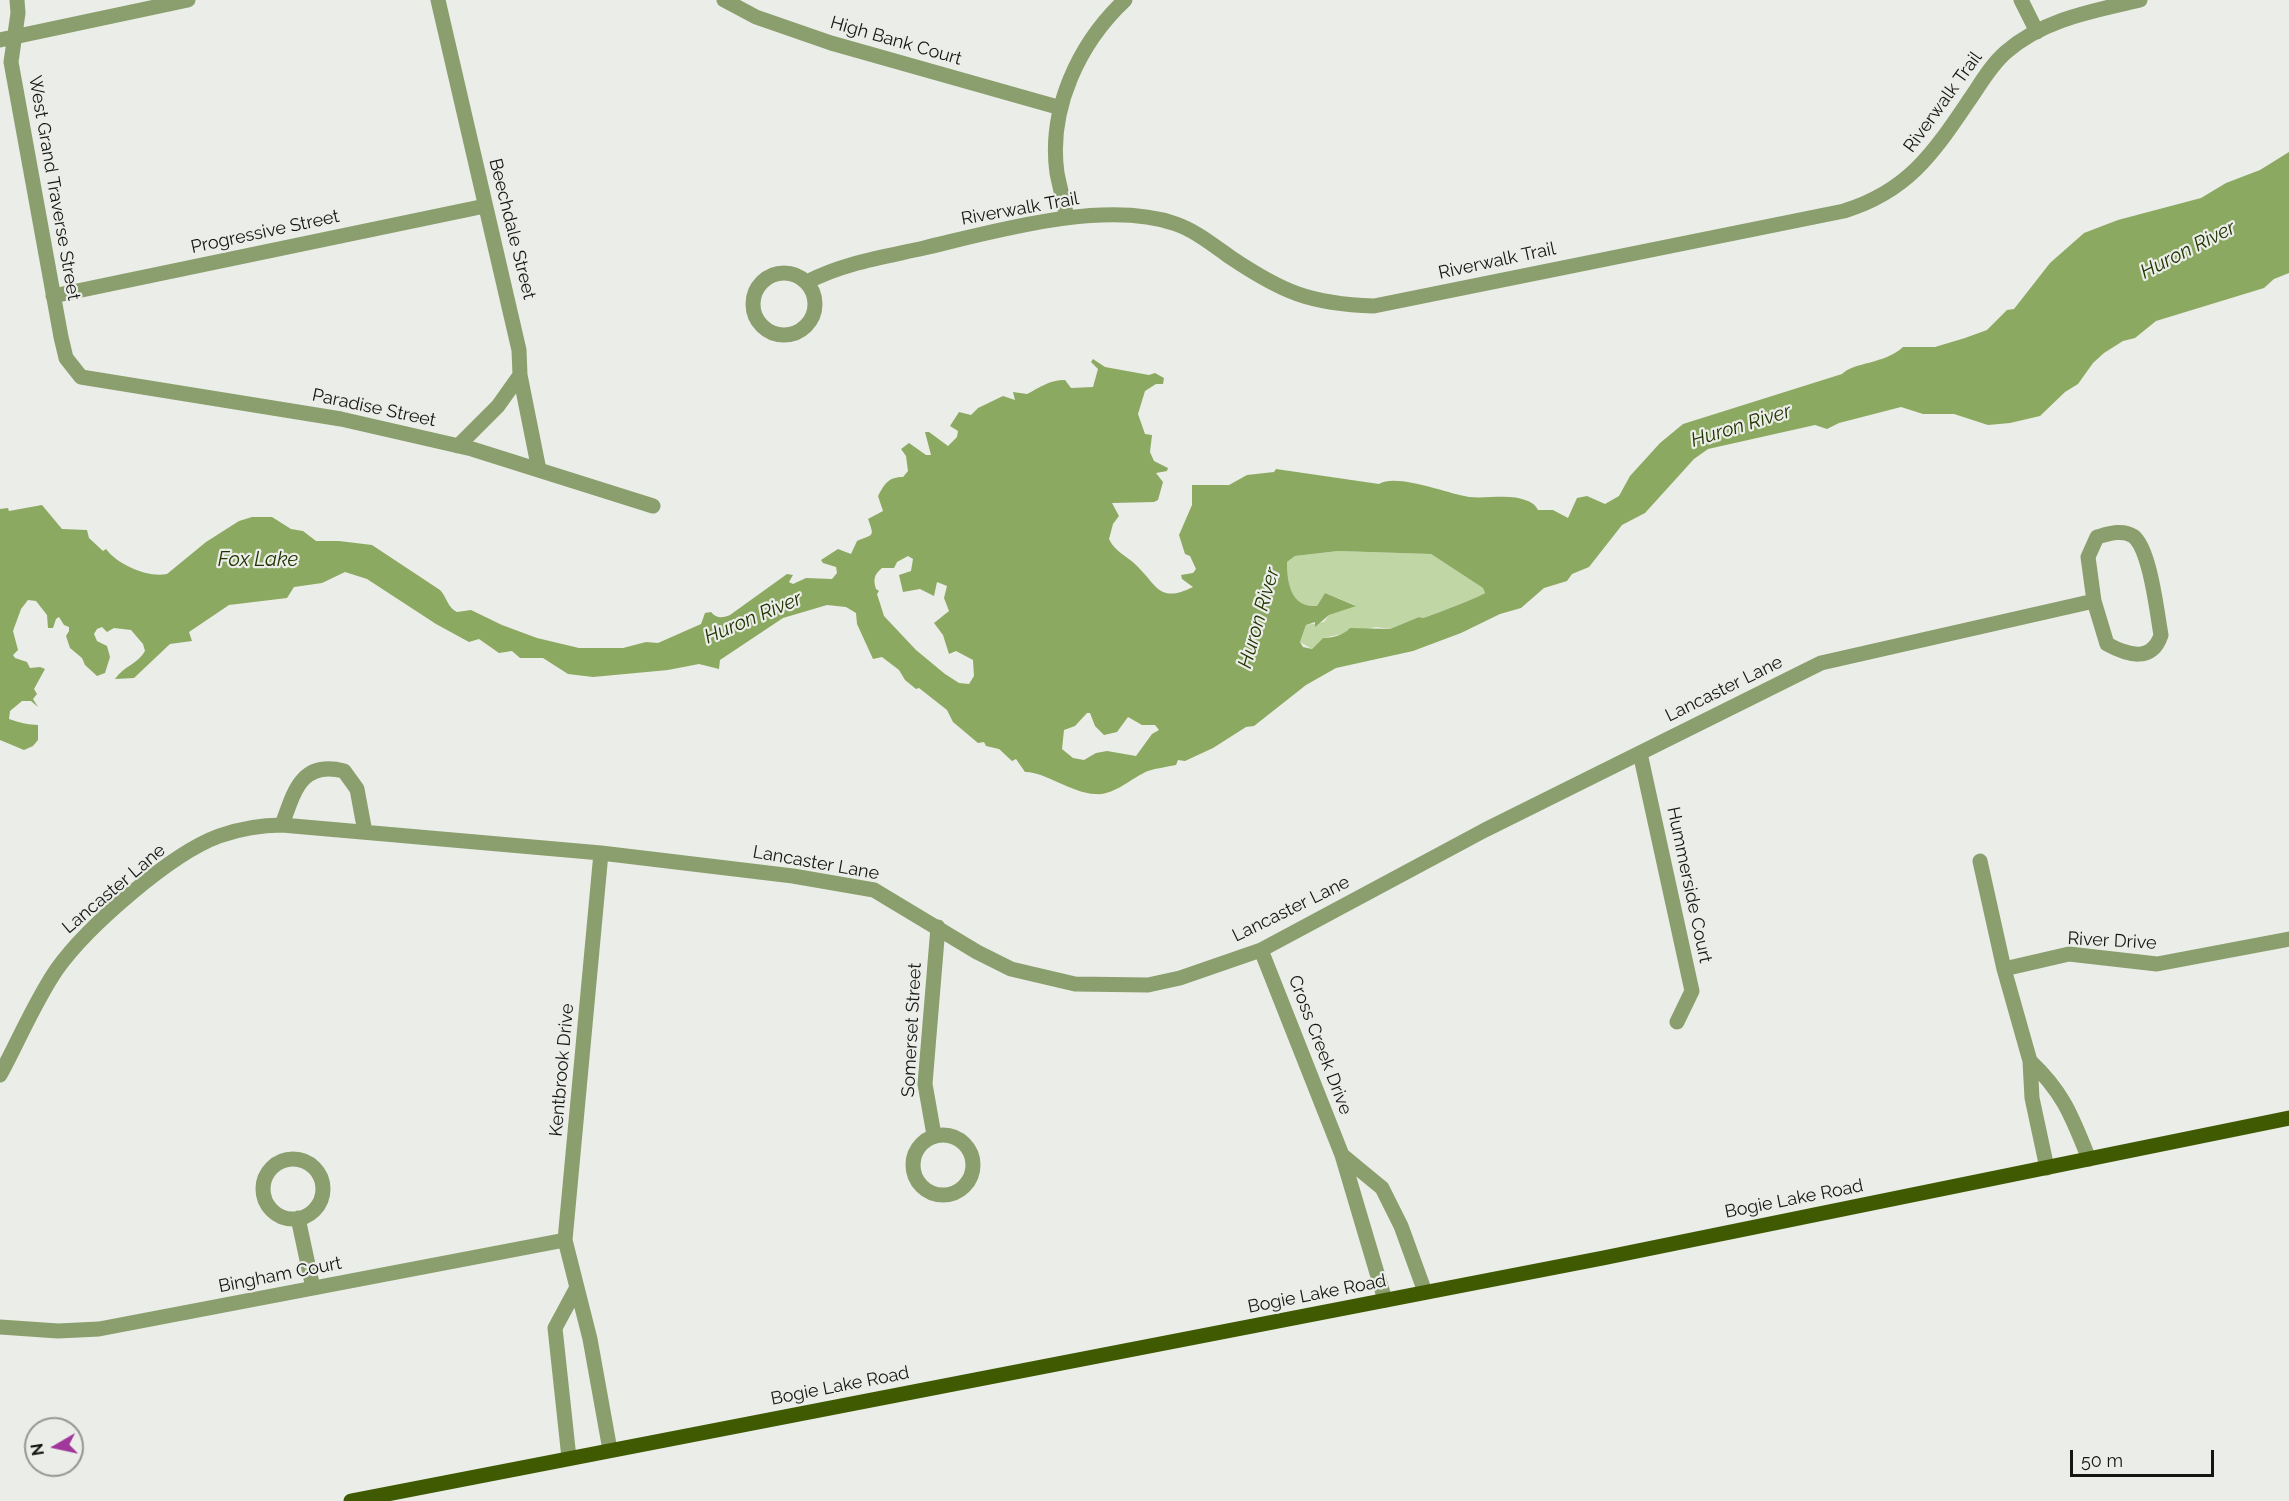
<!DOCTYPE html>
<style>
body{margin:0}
#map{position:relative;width:2289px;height:1501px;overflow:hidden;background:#ebede8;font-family:Raleway,sans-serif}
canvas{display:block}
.north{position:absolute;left:24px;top:1417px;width:60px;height:60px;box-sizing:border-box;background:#ebede8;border:2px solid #959793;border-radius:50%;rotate:261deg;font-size:16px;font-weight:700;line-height:24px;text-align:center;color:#151614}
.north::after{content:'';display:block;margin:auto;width:21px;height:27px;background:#a0389c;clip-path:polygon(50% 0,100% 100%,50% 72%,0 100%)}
.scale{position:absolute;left:2070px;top:1450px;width:144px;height:27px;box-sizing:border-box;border:3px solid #151614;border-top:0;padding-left:8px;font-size:18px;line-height:21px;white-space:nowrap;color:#151614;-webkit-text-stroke:4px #ebede8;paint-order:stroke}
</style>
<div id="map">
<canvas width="2289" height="1501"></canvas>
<div class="north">N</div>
<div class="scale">50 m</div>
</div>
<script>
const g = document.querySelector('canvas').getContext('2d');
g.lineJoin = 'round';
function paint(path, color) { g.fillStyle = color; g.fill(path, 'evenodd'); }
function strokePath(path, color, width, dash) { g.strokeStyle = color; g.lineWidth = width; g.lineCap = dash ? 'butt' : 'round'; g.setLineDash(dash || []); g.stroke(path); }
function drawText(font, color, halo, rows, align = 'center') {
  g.font = font + ' Raleway,sans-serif'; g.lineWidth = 4.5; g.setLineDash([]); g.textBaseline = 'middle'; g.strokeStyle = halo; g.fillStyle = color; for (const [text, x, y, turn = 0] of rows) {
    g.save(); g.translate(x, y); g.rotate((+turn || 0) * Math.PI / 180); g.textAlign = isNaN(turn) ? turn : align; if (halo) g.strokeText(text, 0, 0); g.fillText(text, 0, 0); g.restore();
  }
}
const green = new Path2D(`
 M 1338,551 L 1431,554 L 1483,588 L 1485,593 C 1483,596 1432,615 1423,618 L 1419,617 L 1390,629 L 1376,627 L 1323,638 L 1312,649 L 1300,642 L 1306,625 L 1324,622 L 1329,615 L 1355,605 L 1325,593 L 1317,606 C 1291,608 1287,583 1287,562 L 1295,556 Z`);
const water = new Path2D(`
 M 2289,152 L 2289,273 L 2274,279 L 2264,288 L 2156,321 L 2135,338 L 2123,341 L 2104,353 L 2093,363 L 2078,384 L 2065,392 L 2040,416 L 2010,423 L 1988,425 L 1954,414 L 1923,414 L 1901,407 L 1839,423 L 1827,429 L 1815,425 L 1708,449 L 1694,459 L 1645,513 L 1622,525 L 1589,567 L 1572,574 L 1567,581 L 1544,588 L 1521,608 L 1500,614 L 1461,633 L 1413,651 L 1336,668 L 1306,685 L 1254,726 L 1246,727 L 1213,748 L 1185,761 L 1178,760 L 1176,765 C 1167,767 1157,768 1148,771 C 1131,778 1114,796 1095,794 C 1072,793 1043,771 1025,772 L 1016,759 L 1012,761 L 999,749 L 986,746 L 984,742 L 978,743 L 953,722 L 947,710 L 919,688 L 916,689 L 905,680 L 899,670 L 882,657 L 873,659 L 857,624 L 856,613 L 846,607 L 827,605 L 783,618 L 720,660 L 719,669 L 699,664 L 668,670 L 593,677 L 568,674 L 543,658 L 520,658 L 512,651 L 499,653 L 479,639 L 469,642 L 436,624 L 367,579 L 345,572 L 322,583 L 294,587 L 287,598 L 229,605 L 189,632 L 192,641 L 170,644 L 134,678 L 115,679 C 124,666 139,663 145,651 L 143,644 L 131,630 L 114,628 L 107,632 L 102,627 L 97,629 L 94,634 L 97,641 L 107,646 L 110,657 L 105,673 L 97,676 L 85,665 L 82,658 L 70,648 L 66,636 L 69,631 L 69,627 L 64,625 L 59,617 L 56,619 L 53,628 L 48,628 L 47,615 L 36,601 L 28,600 L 21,609 L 13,631 L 18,650 L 13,655 L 15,658 L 27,662 L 30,668 L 40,667 L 45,669 L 34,689 L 37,694 L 33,699 L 38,707 L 31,701 L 22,701 L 10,711 L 9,719 C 17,722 30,725 38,725 L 38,740 L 33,746 L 24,750 L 0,740 L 0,509 L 8,508 L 9,511 L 42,505 L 62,529 L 87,530 L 89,538 L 103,551 L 106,549 C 118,565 148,578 167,574 L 206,542 L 239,521 L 252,517 L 272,517 L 291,529 L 303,531 L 316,541 L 339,541 L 372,545 L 440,590 C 447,597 447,607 457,612 L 471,610 L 502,625 L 537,638 L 579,648 L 623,648 L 646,642 L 658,643 L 701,624 L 705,613 L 711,612 C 717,619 722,618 730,615 L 787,574 L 793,575 L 789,582 L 793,584 L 806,578 L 832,579 L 837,573 L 836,567 L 823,563 L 821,560 L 838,549 L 851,554 L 857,541 C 873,534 875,538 868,519 L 883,511 L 878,496 C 885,483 889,477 903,477 L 908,471 L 906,456 L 901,449 L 909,443 L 926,455 L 931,455 L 925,432 L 929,432 L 948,446 L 957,437 L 958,431 L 950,426 L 959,412 L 971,415 L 978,408 L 1003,396 L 1015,400 L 1013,392 L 1027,394 C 1041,387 1049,380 1065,380 L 1071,388 L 1093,387 L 1098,369 L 1091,362 L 1093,359 L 1105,367 L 1149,375 L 1155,373 L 1164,378 L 1163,384 L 1156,384 L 1145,391 L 1138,414 L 1145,434 L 1152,435 L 1150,452 L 1154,461 L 1168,468 L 1167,471 L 1156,473 L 1163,482 L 1158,500 L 1154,502 L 1112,503 L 1119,516 L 1113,524 L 1109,539 C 1115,552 1127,556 1136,565 C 1157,585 1159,604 1193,587 L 1182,579 L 1181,575 L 1193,573 L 1196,569 L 1190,556 L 1185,554 L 1179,535 L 1192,505 L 1192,485 L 1229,485 L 1247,475 L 1274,472 L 1276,469 L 1379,484 C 1397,473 1448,494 1469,497 C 1488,499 1510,493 1528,501 C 1533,503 1536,506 1538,510 L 1553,510 L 1568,518 L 1577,498 L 1587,496 L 1605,504 L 1619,496 L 1630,476 L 1660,443 L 1683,424 L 1842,374 C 1854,362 1885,364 1903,347 L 1935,347 L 1965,338 L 1987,330 L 2007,310 L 2014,309 L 2050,263 L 2084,233 L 2118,220 L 2201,198 L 2226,183 L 2260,170 ZM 1338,551 L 1431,554 L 1483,588 L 1485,593 C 1482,596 1433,615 1423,618 L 1419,617 L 1390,629 L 1350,628 C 1344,635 1332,638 1323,638 L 1312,649 L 1303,647 L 1300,642 L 1306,625 L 1315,622 L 1315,627 L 1329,615 L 1356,606 L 1325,593 L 1317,606 C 1291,608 1287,583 1287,562 L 1295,556 ZM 908,556 L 913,559 L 911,571 L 899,575 L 903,592 L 920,589 L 934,596 L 937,582 L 947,586 L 944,598 L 949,611 L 934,623 L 943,635 L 949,654 L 956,651 L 973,660 L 974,676 L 969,684 L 959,683 L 945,674 L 916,650 L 884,616 L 877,594 L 879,591 L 876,589 C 873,579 874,575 882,568 L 894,568 L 897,562 ZM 1087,713 L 1090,713 L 1095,726 L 1104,735 L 1117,732 L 1128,717 L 1142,725 L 1155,725 L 1159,730 L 1152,734 L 1136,756 L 1107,751 L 1096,753 L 1084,760 L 1073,758 L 1062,749 L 1064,730 L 1075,726 Z`);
const minor = new Path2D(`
 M 17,0 L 18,13 L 11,62 L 61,337 L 66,358 L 81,377 L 341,419 L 472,449 L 653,506
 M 438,0 L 519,350 L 520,375 L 498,406 L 458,446
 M 724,0 L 756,17 L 831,43 L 1061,108
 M 2021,0 L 2037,32
 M 0,40 L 188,0
 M 1067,218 C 1064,203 1060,188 1057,173 C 1048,109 1079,43 1125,0
 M753 304a31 31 0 1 1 62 0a31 31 0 1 1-62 0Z
 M 807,282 C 843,263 884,257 924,248 C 996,231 1105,199 1176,224 C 1196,231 1213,245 1230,257 C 1282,292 1310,304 1374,306 L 1844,211 C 1909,191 1934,152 1970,99 C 1981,83 1991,65 2006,52 C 2044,19 2093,11 2140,0
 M 53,296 L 485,206
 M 520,375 L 539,470
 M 1640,753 L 1692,991 L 1677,1022
 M 282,825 C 294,792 301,760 344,771 L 357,789 L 365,832
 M 601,853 L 565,1240 L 590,1339 L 610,1450
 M 1980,861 L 2004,969 L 2030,1061 L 2032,1098 L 2047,1168
 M 1261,950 L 1342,1155 L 1385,1300
 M 2004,969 L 2069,954 L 2157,964 L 2289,939
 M 2030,1061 C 2064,1093 2072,1117 2089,1159
 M 0,1075 C 19,1040 35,1001 57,969 C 87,927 170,854 219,836 C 239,829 261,825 282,825 L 601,853 L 793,876 L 874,890 L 977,952 L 1011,969 L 1075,984 L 1148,985 L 1180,978 L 1261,950 L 1485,830 L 1821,663 L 2094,601 L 2088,557 L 2097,537 C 2108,534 2122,529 2133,536 C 2150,548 2157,613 2161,635 C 2152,663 2127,655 2107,644 L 2094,601
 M913 1165a30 30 0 1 1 60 0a30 30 0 1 1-60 0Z
 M 934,1135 L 925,1084 L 938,927
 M 1342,1155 L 1382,1188 L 1401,1226 L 1425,1292
 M263 1189a30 30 0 1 1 60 0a30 30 0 1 1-60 0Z
 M 298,1218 L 313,1288
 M 0,1327 L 58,1331 L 99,1329 L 565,1240
 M 569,1458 L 555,1328 L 576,1289`);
const major = new Path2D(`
 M 351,1501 L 1603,1258 L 2289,1118`);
const streetNames = [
 ["High Bank Court",896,41,16],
 ["Riverwalk Trail",1943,102,-54],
 ["West Grand Traverse Street",54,188,80],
 ["Riverwalk Trail",1020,209,-10],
 ["Beechdale Street",512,229,76],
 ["Progressive Street",265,232,-12],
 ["Riverwalk Trail",1497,261,-12],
 ["Paradise Street",374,408,12],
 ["Lancaster Lane",1724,689,-26],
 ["Lancaster Lane",816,863,10],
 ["Hummerside Court",1689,885,78],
 ["Lancaster Lane",114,889,-40],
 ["Lancaster Lane",1291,909,-26],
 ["River Drive",2112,941,3],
 ["Somerset Street",912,1030,-87],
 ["Cross Creek Drive",1320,1045,69],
 ["Kentbrook Drive",562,1070,-85],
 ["Bogie Lake Road",1794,1199,-11],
 ["Bingham Court",280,1275,-11],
 ["Bogie Lake Road",1317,1294,-11],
 ["Bogie Lake Road",840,1386,-11]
];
const waterNames = [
 ["Huron River",2188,250,-27],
 ["Huron River",1741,426,-17],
 ["Fox Lake",258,560],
 ["Huron River",753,618,-23],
 ["Huron River",1259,618,-74]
];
paint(green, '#c0d6a4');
paint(water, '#8ca961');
strokePath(minor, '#8a9f6d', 15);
strokePath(major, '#3f5a01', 15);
drawText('18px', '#151614', '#ebede8', streetNames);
drawText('italic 20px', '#223400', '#ebede8', waterNames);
</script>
